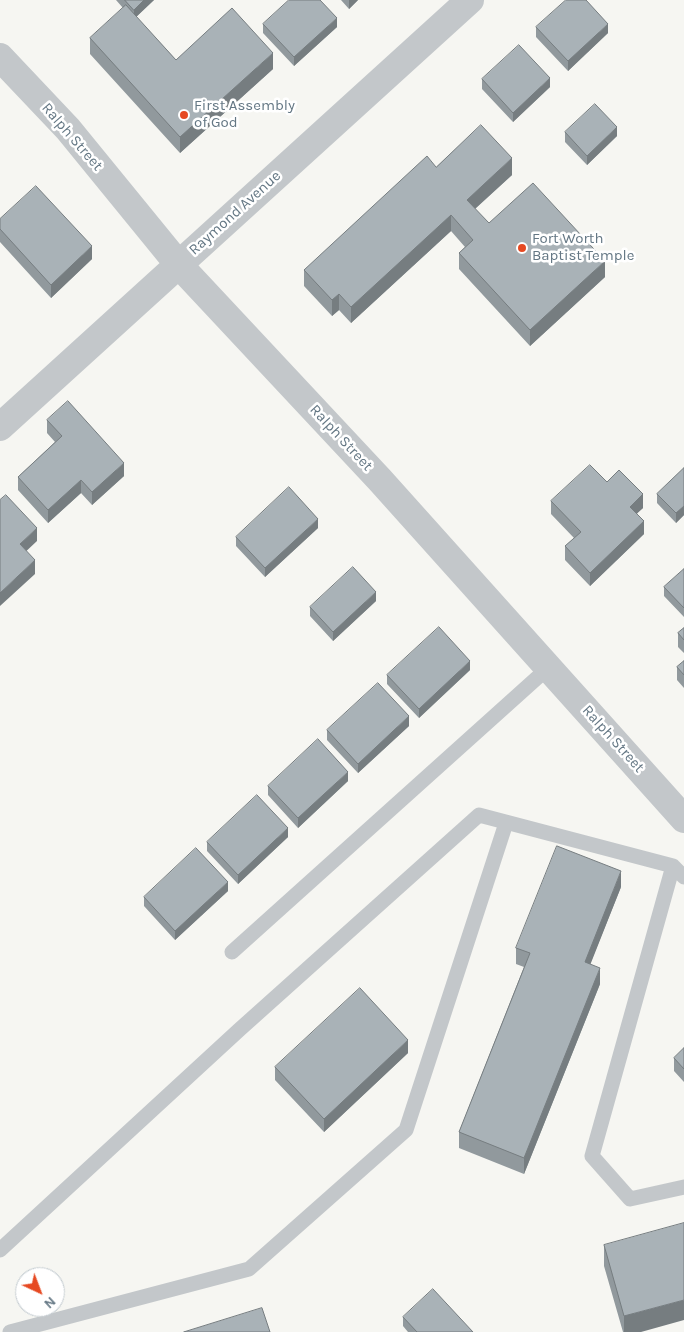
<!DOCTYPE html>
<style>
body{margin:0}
#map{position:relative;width:684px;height:1332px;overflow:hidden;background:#f6f6f2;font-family:Karla,sans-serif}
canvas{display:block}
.north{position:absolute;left:15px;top:1267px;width:50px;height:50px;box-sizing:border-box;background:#fff;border:1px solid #c1c9ce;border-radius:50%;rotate:137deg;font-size:14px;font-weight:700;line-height:20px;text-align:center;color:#647784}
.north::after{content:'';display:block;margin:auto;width:18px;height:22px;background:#e64922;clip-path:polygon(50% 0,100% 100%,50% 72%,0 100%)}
</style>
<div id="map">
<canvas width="684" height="1332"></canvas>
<div class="north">N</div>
</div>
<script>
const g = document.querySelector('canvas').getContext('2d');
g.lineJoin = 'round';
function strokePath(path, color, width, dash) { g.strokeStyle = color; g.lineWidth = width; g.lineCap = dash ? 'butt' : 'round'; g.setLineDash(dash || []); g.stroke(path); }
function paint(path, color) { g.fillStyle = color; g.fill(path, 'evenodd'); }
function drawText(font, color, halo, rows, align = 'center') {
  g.font = font + ' Karla,sans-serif'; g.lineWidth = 5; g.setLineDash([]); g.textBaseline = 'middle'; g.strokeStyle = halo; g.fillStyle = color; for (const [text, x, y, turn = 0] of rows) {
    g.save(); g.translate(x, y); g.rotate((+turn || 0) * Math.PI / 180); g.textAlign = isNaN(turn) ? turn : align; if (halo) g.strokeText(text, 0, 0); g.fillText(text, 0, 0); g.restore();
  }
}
const service = new Path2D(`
 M 673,866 L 592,1156 L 630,1199 L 684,1187
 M 232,952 L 548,668
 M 0,1250 L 239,1030 L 479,815 L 673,866 L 684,877
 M 10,1332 L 249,1269 L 406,1130 L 506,823`);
const minor = new Path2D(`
 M 0,57 L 68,129 L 179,265 L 380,480 L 684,819
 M 0,427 L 470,0`);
const wall = new Path2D(`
 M 116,0 L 154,0 L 136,17 L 176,60 L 273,69 L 180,153 L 90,54 L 90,38 L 123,8 Z
 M 341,0 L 358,0 L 349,9 Z
 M 263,24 L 337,27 L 294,66 L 263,33 Z
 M 536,27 L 608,33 L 568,71 L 536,37 Z
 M 482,79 L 550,87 L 513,122 L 482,89 Z
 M 565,132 L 617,136 L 587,165 L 565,142 Z
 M 436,167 L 512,175 L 475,209 L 489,223 L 605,277 L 530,346 L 459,269 L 459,253 L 465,247 L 451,231 L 351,323 L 339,310 L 332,316 L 304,286 L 304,270 Z
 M 0,219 L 92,259 L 51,298 L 0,242 Z
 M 47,420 L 124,476 L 92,505 L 81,493 L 48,523 L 18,490 L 18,477 L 55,442 L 47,433 Z
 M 684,468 L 684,515 L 676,523 L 657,503 L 657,494 Z
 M 551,501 L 643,508 L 637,513 L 644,534 L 590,586 L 565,560 L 565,546 L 574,538 L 551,514 Z
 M 318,528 L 265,577 L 236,546 L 236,537 Z
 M 684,569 L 684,617 L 664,596 L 664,587 Z
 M 376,601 L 333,641 L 310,616 L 310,607 Z
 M 684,628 L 684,653 L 678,647 L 678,633 Z
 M 684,661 L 684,688 L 677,680 L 677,667 Z
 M 470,670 L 419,718 L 387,684 L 387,675 Z
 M 409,726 L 358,773 L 327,740 L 327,730 Z
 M 348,781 L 298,828 L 268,795 L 268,786 Z
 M 288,837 L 238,884 L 207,851 L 207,842 Z
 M 621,887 L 590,964 L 600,984 L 524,1174 L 459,1148 L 459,1132 L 524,967 L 516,964 L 516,948 Z
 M 228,891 L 175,940 L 144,906 L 144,897 Z
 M 684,1048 L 684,1082 L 674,1071 L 674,1058 Z
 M 408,1053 L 324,1132 L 275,1080 L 275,1067 Z
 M 604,1245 L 641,1332 L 623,1332 L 604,1266 Z
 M 403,1317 L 473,1332 L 408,1332 L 403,1326 Z`);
const shadedWall = new Path2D(`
 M 144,0 L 154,0 L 134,19 L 134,10 Z
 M 349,0 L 358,0 L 349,9 Z
 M 337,18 L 337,27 L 294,66 L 294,57 Z
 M 608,24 L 608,33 L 568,71 L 568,61 Z
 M 273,53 L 273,69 L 180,153 L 180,137 Z
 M 550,78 L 550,87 L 513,122 L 513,113 Z
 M 617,127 L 617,136 L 587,165 L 587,156 Z
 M 512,158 L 512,175 L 467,216 L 467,200 Z
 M 451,215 L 451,231 L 351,323 L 351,307 Z
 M 92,246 L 92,259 L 51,298 L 51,285 Z
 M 605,261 L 605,277 L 530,346 L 530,330 Z
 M 339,294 L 339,310 L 332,316 L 332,300 Z
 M 124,463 L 124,476 L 92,505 L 92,492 Z
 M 81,480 L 81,493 L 48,523 L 48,510 Z
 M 643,494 L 643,508 L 630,520 L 630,507 Z
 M 684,506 L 684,515 L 676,523 L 676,513 Z
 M 318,519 L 318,528 L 265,577 L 265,568 Z
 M 644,521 L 644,534 L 590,586 L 590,573 Z
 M 37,528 L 37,541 L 20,557 L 20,544 Z
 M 35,560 L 35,574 L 0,606 L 0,593 Z
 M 376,592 L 376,601 L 333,641 L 333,632 Z
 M 470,661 L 470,670 L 419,718 L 419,709 Z
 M 409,716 L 409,726 L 358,773 L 358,764 Z
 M 348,772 L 348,781 L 298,828 L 298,818 Z
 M 288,828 L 288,837 L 238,884 L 238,875 Z
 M 621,871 L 621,887 L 585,978 L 585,962 Z
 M 228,882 L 228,891 L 175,940 L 175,931 Z
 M 600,968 L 600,984 L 524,1174 L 524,1158 Z
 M 408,1040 L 408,1053 L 324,1132 L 324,1119 Z
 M 684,1300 L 684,1320 L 641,1332 L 624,1332 L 624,1316 Z`);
const building = new Path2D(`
 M 125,0 L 144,0 L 134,10 Z
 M 289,0 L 320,0 L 337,18 L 294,57 L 263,24 Z
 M 566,0 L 586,0 L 608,24 L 568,61 L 536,27 Z
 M 126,5 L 176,60 L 232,8 L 273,53 L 180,137 L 90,38 Z
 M 519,45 L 550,78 L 513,113 L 482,79 Z
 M 595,104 L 617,127 L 587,156 L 565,132 Z
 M 481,125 L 512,158 L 467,200 L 489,223 L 533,183 L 605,261 L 530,330 L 459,253 L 473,240 L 451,215 L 351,307 L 339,294 L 332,300 L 304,270 L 427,156 L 436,167 Z
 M 36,186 L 92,246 L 51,285 L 0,229 L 0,219 Z
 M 68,401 L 124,463 L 92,492 L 81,480 L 48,510 L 18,477 L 62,436 L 47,420 Z
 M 590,465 L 607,482 L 619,470 L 643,494 L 630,507 L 644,521 L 590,573 L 565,546 L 581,532 L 551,501 Z
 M 684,468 L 684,506 L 676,513 L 657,494 Z
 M 289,487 L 318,519 L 265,568 L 236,537 Z
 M 6,495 L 37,528 L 20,544 L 35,560 L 0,593 L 0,500 Z
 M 353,567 L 376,592 L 333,632 L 310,607 Z
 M 684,569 L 684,608 L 664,587 Z
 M 439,627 L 470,661 L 419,709 L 387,675 Z
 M 684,628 L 684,640 L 678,633 Z
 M 684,661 L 684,675 L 677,667 Z
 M 378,683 L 409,716 L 358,764 L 327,730 Z
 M 318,739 L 348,772 L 298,818 L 268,786 Z
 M 257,795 L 288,828 L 238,875 L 207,842 Z
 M 557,846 L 621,871 L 585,962 L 600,968 L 524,1158 L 459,1132 L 530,953 L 516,948 Z
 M 196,848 L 228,882 L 175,931 L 144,897 Z
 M 360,988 L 408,1040 L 324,1119 L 275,1067 Z
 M 684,1048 L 684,1069 L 674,1058 Z
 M 684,1223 L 684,1300 L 624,1316 L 604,1245 Z
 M 433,1289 L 473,1332 L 417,1332 L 403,1317 Z
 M 262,1308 L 270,1332 L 184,1332 Z`);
const markers = [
 [184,115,5,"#e64922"],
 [522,248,5,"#e64922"]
];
const poiNames = [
 ["First Assembly",194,106],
 ["of God",194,123],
 ["Fort Worth",532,239],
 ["Baptist Temple",532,256]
];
const streetNames = [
 ["Ralph Street",72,137,49],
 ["Raymond Avenue",235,213,-42],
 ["Ralph Street",341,438,47],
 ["Ralph Street",613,739,48]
];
strokePath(service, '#c3c7ca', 15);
strokePath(minor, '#c3c7ca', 28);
paint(wall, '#91999d');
paint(shadedWall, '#767d80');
paint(building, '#a9b2b7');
strokePath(building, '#767d80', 1);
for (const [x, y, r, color] of markers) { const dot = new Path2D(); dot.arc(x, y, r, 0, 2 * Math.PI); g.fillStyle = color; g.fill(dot); strokePath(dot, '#fff', 2); }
drawText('15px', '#647784', '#fff', poiNames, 'left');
drawText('15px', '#647784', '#fff', streetNames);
</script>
